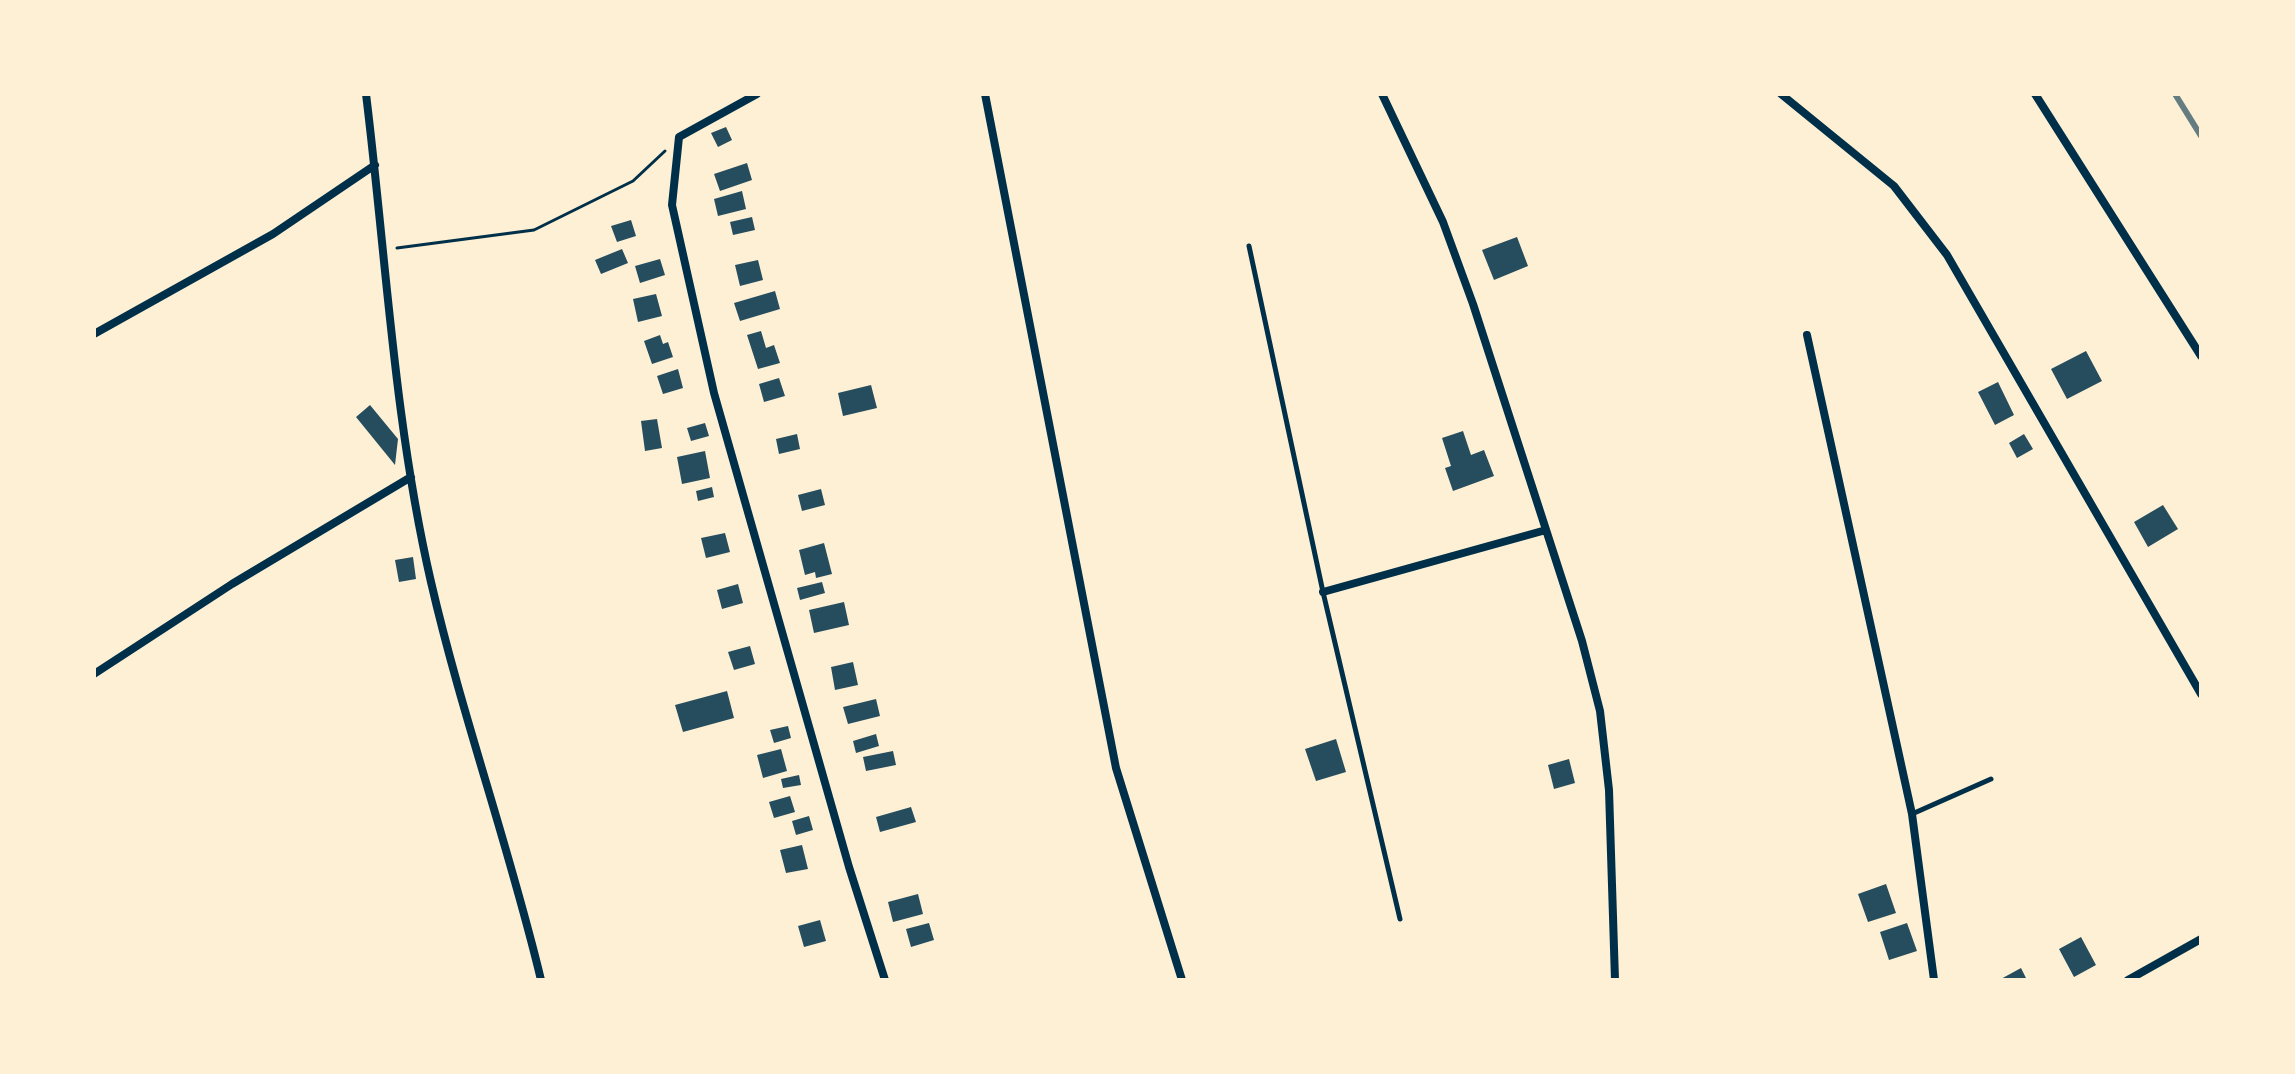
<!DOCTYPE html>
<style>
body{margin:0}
#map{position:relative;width:2295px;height:1074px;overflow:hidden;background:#fdf0d5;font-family:Raleway,sans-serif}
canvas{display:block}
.frame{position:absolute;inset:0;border:96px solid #fdf0d5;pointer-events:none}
</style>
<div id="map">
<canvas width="2295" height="1074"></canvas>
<div class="frame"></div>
</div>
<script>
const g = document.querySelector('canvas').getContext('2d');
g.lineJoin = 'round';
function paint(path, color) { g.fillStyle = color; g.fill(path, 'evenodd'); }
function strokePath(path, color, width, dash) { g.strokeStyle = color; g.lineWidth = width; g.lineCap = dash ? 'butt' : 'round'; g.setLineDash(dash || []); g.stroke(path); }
const building = new Path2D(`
 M 726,127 L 732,140 L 718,147 L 711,133 Z
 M 747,163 L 752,180 L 720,191 L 714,174 Z
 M 742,191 L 746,209 L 718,216 L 714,199 Z
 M 752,217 L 755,230 L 733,235 L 730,222 Z
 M 631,220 L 636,236 L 617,242 L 611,226 Z
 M 1517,237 L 1528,266 L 1494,280 L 1482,250 Z
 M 622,249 L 628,263 L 601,274 L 595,260 Z
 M 660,259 L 665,275 L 640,283 L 635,266 Z
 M 758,260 L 763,280 L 740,286 L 735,265 Z
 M 775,291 L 780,309 L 740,321 L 734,303 Z
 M 656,294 L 662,316 L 638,322 L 633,299 Z
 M 761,331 L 766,348 L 774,345 L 780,363 L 758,369 L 747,335 Z
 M 660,335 L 663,344 L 668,342 L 673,357 L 652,364 L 644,341 Z
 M 2086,351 L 2102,381 L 2067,399 L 2051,369 Z
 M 678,369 L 683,388 L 663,394 L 657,376 Z
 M 779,378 L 785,396 L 764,402 L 759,384 Z
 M 1998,382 L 2014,415 L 1995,425 L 1978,392 Z
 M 871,385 L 877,408 L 843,416 L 838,393 Z
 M 370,405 L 398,439 L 395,465 L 356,417 Z
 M 657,419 L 662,448 L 645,451 L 641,421 Z
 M 705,423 L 709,436 L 691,441 L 687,428 Z
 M 1463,431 L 1471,455 L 1484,450 L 1494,476 L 1453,491 L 1445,468 L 1451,466 L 1442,438 Z
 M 797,434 L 800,449 L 779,454 L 776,439 Z
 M 2024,434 L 2033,449 L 2017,458 L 2009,443 Z
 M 705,451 L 710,478 L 682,484 L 677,457 Z
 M 712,487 L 714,497 L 698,501 L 696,491 Z
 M 821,489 L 825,505 L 802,511 L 798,495 Z
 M 2163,505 L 2178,529 L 2148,547 L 2134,522 Z
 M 725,533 L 730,552 L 706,558 L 701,538 Z
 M 824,543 L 832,574 L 816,578 L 815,572 L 805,575 L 799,550 Z
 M 413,557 L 416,579 L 399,582 L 395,560 Z
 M 822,582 L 825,593 L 800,600 L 797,588 Z
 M 738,584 L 743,603 L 722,609 L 717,590 Z
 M 844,602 L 849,625 L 814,633 L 809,610 Z
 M 750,646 L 755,664 L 734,670 L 728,652 Z
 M 853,662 L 858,685 L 835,690 L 831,667 Z
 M 727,691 L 734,718 L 683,732 L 675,705 Z
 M 876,699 L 880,716 L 848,724 L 843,707 Z
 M 788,726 L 791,738 L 774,743 L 770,730 Z
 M 876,734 L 879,746 L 856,753 L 853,741 Z
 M 1336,739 L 1346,772 L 1316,781 L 1305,749 Z
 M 781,749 L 787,771 L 763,778 L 757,755 Z
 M 893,751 L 896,765 L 866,771 L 863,757 Z
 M 1569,759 L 1575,783 L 1554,789 L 1548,765 Z
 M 799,775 L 801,785 L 783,788 L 781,779 Z
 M 790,796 L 795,812 L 774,818 L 769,802 Z
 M 911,807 L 916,822 L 880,832 L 876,817 Z
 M 809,816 L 813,830 L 796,835 L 792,821 Z
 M 802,845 L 808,869 L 786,873 L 780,850 Z
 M 1886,884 L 1896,913 L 1868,922 L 1858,894 Z
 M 918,894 L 923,914 L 893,922 L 888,902 Z
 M 820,920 L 826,941 L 804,947 L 798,926 Z
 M 929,923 L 934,940 L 911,947 L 906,929 Z
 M 1907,923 L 1917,951 L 1889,960 L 1880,932 Z
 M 2081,937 L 2096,965 L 2074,977 L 2059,949 Z
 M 2021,968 L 2027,980 L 1999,980 Z`);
const path = new Path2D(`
 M 397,248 L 534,230 L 633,181 L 665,151`);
const service = new Path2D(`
 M 1249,246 L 1323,592 L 1400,919
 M 1912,814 L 1991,779`);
const minor = new Path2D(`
 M 366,94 C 386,256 394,422 431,582 C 462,716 509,846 541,980
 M 757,94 L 679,137 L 672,205 L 714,393 L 849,867 L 885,980
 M 985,94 L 1116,768 L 1182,980
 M 1382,94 L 1443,222 L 1473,304 L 1582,641 L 1600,711 L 1609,790 L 1615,980
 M 1781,94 L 1894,186 L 1947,255 L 2201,694
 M 2035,94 L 2201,356
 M 94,334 L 273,234 L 375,165
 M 1807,335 L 1912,814 L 1934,980
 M 1323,592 L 1546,530
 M 94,674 L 232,584 L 411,477
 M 2128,980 L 2201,939`);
const rail = new Path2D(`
 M 2175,94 L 2201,136`);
paint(building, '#264d5e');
strokePath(path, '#003049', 3);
strokePath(service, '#003049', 5);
strokePath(minor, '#003049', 8);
strokePath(rail, '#657d81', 6);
</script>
